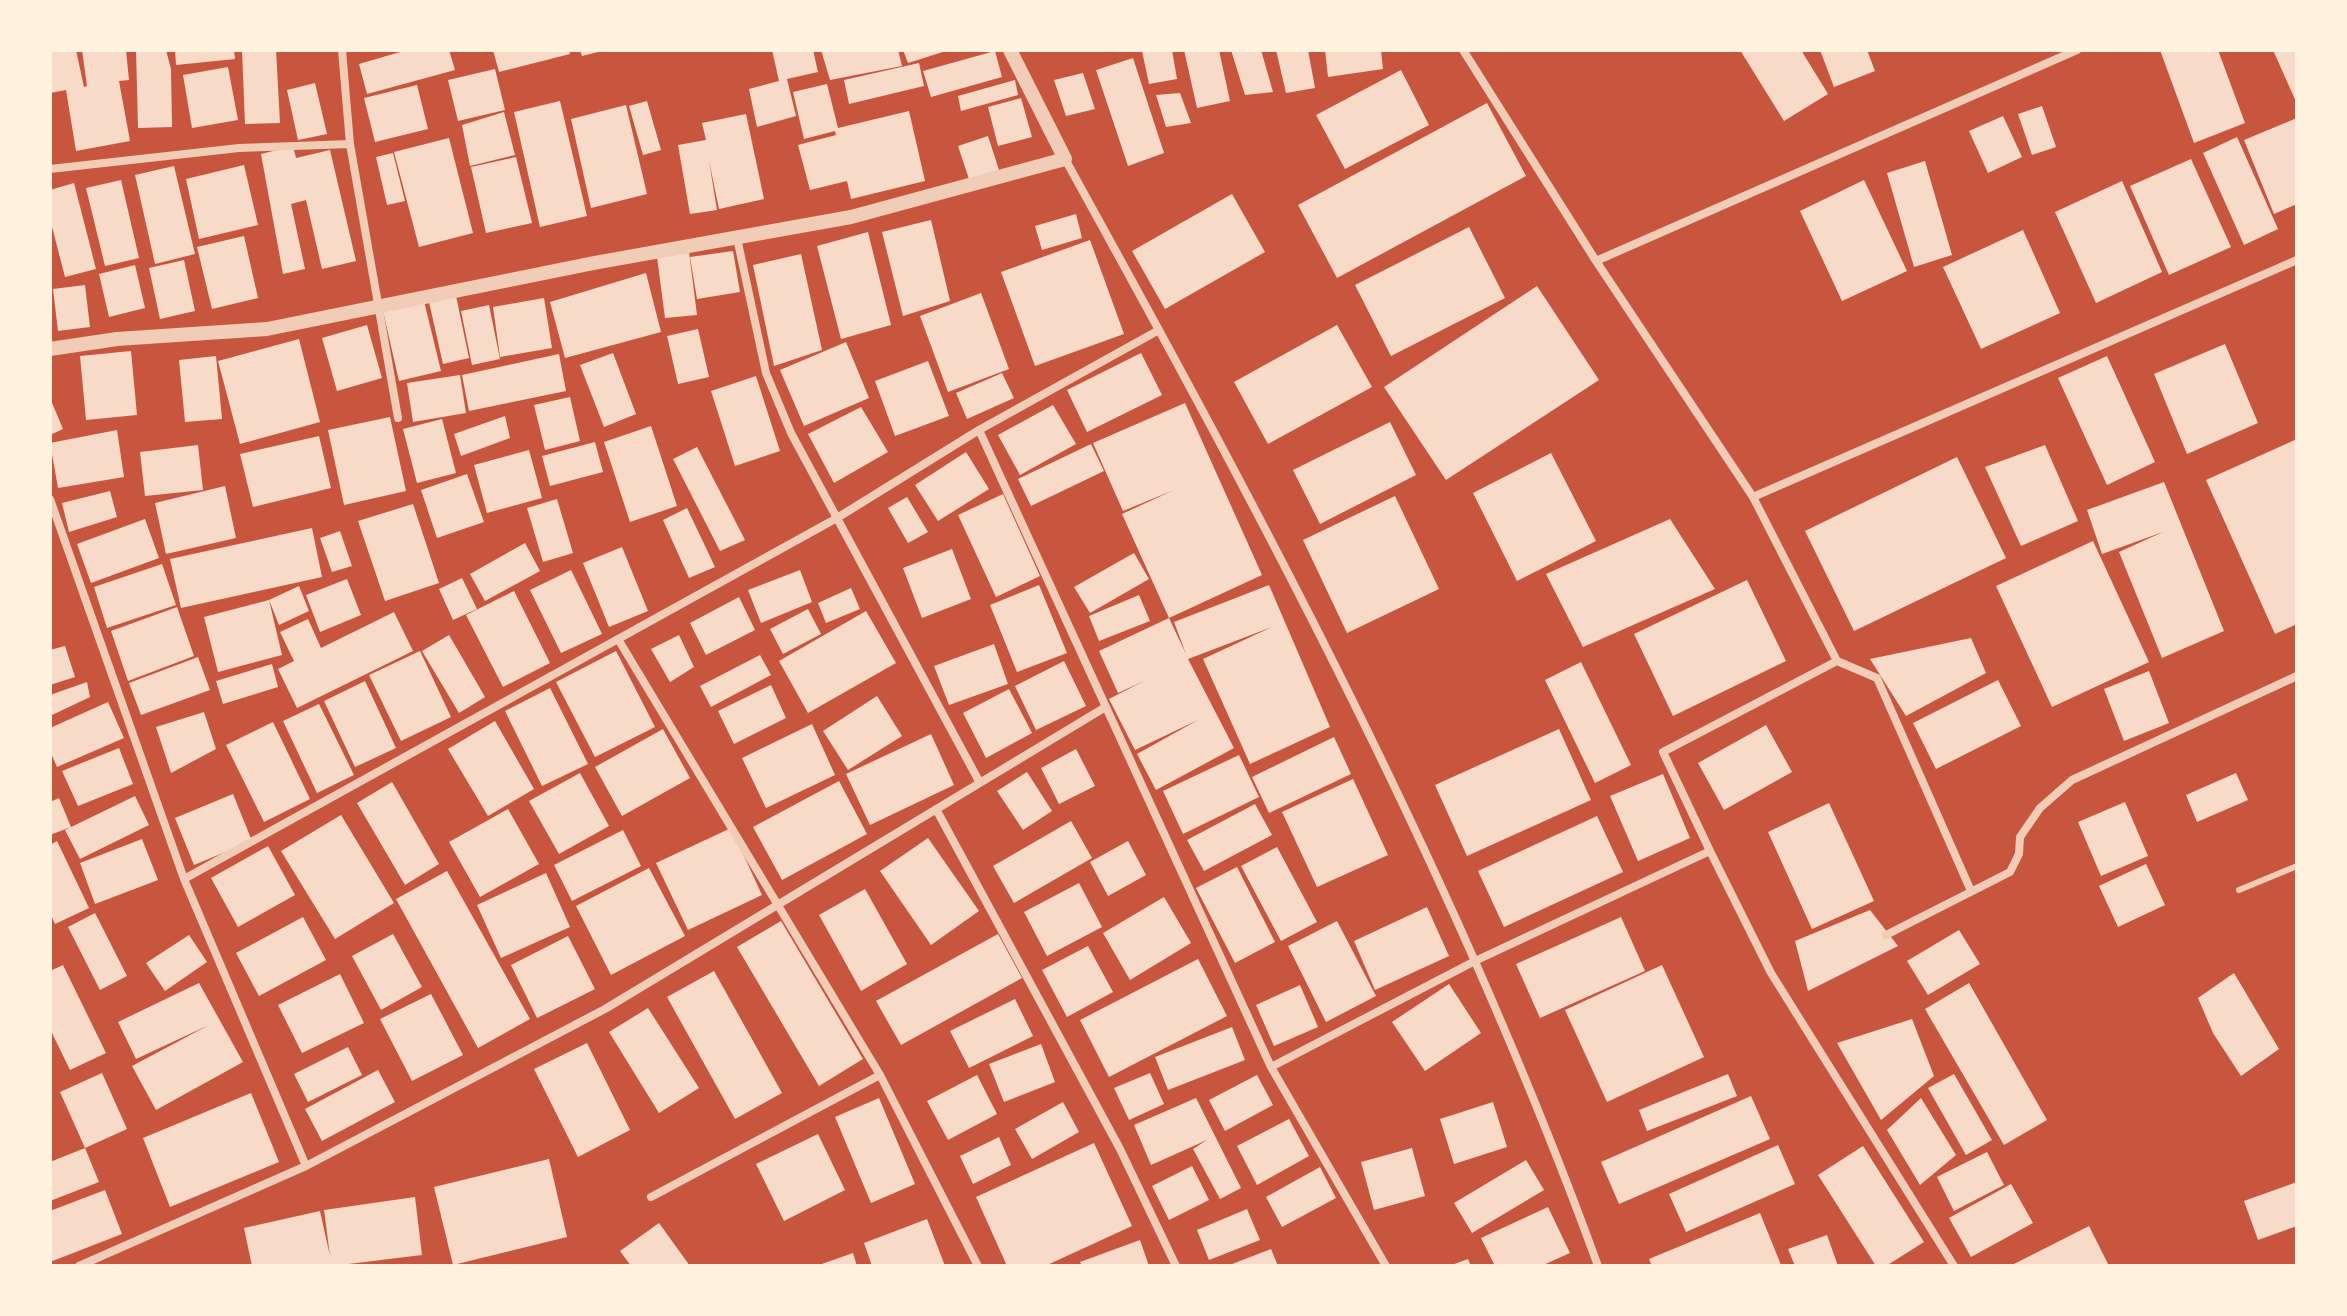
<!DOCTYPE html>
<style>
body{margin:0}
#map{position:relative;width:2347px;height:1316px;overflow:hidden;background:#c8553d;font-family:Quicksand,sans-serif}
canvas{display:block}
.frame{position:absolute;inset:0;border:52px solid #fff3e0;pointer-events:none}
</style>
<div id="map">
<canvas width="2347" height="1316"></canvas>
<div class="frame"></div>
</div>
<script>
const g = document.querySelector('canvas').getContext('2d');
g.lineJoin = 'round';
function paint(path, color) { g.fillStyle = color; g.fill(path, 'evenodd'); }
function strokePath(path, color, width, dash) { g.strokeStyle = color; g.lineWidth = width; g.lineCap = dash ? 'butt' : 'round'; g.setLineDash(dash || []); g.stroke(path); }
const building = new Path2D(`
 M 50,50 L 76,50 L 84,87 L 87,86 L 82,50 L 126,50 L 129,80 L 119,81 L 130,141 L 76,151 L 66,90 L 50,93 Z
 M 136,50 L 166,50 L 171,69 L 172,127 L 138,128 Z
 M 175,50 L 234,50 L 235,59 L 176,65 Z
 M 242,50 L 276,50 L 280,123 L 245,124 Z
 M 407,50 L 449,50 L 455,70 L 367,94 L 359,64 Z
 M 493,50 L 569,50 L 570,54 L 499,72 Z
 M 580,50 L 602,50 L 602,51 L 582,56 Z
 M 772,50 L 813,50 L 818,72 L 787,79 L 796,116 L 757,127 L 749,89 L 779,81 Z
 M 821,50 L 898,50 L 902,66 L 830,80 Z
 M 903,50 L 946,50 L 946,51 L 908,63 Z
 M 1172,50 L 1177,79 L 1149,84 L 1142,51 Z
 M 1184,50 L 1219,50 L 1230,101 L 1197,108 Z
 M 1231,50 L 1261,50 L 1273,92 L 1245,95 Z
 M 1276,50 L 1308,50 L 1315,88 L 1286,93 Z
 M 1325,50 L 1381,50 L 1383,69 L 1328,77 Z
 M 1740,50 L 1801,50 L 1828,94 L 1784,121 Z
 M 1820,50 L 1867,50 L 1875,71 L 1834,87 Z
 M 2160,50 L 2218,50 L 2245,123 L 2194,143 Z
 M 2273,50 L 2297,50 L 2297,104 Z
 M 995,51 L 1002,77 L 931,97 L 923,71 Z
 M 1133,58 L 1164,153 L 1128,166 L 1096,70 Z
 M 919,63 L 924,86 L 849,104 L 844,80 Z
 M 228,67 L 238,120 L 192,128 L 183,75 Z
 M 495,69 L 505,110 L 458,121 L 448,80 Z
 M 1401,70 L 1429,125 L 1345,169 L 1316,115 Z
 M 1083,73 L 1095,109 L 1066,116 L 1054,80 Z
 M 1015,80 L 1018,95 L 961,111 L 958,96 Z
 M 315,83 L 327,134 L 298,140 L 287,90 Z
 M 827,84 L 838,128 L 909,111 L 925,181 L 851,199 L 847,181 L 810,190 L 798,145 L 836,135 L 835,131 L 804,139 L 793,92 Z
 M 417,85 L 428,129 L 375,142 L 364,98 Z
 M 1180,93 L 1191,123 L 1166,127 L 1156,95 Z
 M 1021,98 L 1032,137 L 998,146 L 988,107 Z
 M 560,101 L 587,216 L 540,227 L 514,112 Z
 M 647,101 L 661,150 L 643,155 L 629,106 Z
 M 1487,103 L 1526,176 L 1337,278 L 1298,205 Z
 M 626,105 L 647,194 L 591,208 L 571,119 Z
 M 2042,106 L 2056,147 L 2032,155 L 2018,114 Z
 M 504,112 L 515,155 L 470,166 L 462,125 Z
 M 746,114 L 764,199 L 719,209 L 709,161 L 717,210 L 690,214 L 678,145 L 706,140 L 702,123 Z
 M 2003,116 L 2022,157 L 1988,173 L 1969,131 Z
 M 2297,118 L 2297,204 L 2274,214 L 2244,140 Z
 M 988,136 L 999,170 L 969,179 L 958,146 Z
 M 2237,137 L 2278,229 L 2244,245 L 2203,153 Z
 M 449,138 L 473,233 L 419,247 L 394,152 Z
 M 293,146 L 296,158 L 330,150 L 356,261 L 322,269 L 306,200 L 291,204 L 305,269 L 283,274 L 261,154 Z
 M 393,153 L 405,201 L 387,205 L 376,157 Z
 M 516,157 L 532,223 L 486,233 L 471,167 Z
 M 2191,159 L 2231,247 L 2169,275 L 2130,186 Z
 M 1925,161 L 1952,255 L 1914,267 L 1887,173 Z
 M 244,165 L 258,225 L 199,239 L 186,179 Z
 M 174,166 L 195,254 L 155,264 L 135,175 Z
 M 121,180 L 139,258 L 105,266 L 86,188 Z
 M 1864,180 L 1907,271 L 1842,301 L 1800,211 Z
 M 2122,181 L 2162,272 L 2096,303 L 2055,212 Z
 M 74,183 L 96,269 L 65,277 L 50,219 L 50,190 Z
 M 1232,194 L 1265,252 L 1165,309 L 1132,251 Z
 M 1076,214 L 1082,238 L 1042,250 L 1035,226 Z
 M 931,220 L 950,301 L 903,316 L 882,232 Z
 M 1469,227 L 1505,298 L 1391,356 L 1355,285 Z
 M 2023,230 L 2060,313 L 1981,349 L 1943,267 Z
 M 868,232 L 891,325 L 841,339 L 817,246 Z
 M 244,236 L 258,298 L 212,309 L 197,247 Z
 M 1090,240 L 1124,334 L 1035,366 L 1001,272 Z
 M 733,251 L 740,292 L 697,299 L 690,257 Z
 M 689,252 L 697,315 L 665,318 L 657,257 Z
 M 801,254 L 822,350 L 774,366 L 753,265 Z
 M 184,260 L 195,311 L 160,319 L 149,268 Z
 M 135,265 L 145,308 L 109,317 L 99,274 Z
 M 646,273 L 661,332 L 565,358 L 550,302 Z
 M 85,285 L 90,327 L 58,331 L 53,289 Z
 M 1537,286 L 1599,380 L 1446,480 L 1384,387 Z
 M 981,293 L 1009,369 L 948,392 L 920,316 Z
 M 456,296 L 469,358 L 443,364 L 429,302 Z
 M 544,298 L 552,348 L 500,357 L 493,307 Z
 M 424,301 L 441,371 L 399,381 L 383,311 Z
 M 489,305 L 500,359 L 472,365 L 461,311 Z
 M 367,325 L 382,378 L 337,391 L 322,338 Z
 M 1337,325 L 1372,387 L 1268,444 L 1234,382 Z
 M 698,329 L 709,377 L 678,384 L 667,336 Z
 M 299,339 L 320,422 L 240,444 L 218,361 Z
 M 846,342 L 869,398 L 804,426 L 780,370 Z
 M 2225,344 L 2258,423 L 2187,454 L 2154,374 Z
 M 131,351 L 137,415 L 86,420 L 80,356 Z
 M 613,353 L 636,414 L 604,427 L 580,365 Z
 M 1141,353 L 1162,395 L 1087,432 L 1067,390 Z
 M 559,354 L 566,391 L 469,411 L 462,375 Z
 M 216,356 L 222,419 L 185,422 L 179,360 Z
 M 2107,356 L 2155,462 L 2107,485 L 2058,378 Z
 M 928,361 L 949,416 L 895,436 L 875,381 Z
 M 1002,373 L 1014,398 L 967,419 L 956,393 Z
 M 460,375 L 466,413 L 413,422 L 407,383 Z
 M 756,376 L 780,451 L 735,466 L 711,391 Z
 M 570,397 L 580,441 L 545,450 L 534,405 Z
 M 50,398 L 63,429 L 50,435 Z
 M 1185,403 L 1262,575 L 1169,618 L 1186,654 L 1174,622 L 1269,585 L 1330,727 L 1250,764 L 1203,659 L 1272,627 L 1188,659 L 1234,748 L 1156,790 L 1137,754 L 1198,720 L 1135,750 L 1109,699 L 1144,681 L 1118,693 L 1099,651 L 1169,618 L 1122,514 L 1174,490 L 1123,511 L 1093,443 Z
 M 1053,405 L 1076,444 L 1020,475 L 998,435 Z
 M 861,407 L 888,452 L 834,483 L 808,434 Z
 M 505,416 L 510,438 L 461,456 L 454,434 Z
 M 390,417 L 406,491 L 344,505 L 328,430 Z
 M 442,419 L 456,473 L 417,483 L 403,429 Z
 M 1390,422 L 1416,475 L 1320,524 L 1293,470 Z
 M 651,426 L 677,506 L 630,522 L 604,442 Z
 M 117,430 L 124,477 L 58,488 L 50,443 Z
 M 319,436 L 331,488 L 253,507 L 240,454 Z
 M 2297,439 L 2297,624 L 2275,634 L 2206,480 Z
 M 595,442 L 603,472 L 550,486 L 542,456 Z
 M 1091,444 L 1104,471 L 1031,506 L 1018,479 Z
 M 198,445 L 203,490 L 145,496 L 140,452 Z
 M 2045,445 L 2078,521 L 2021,546 L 1985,467 Z
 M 697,447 L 745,540 L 720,551 L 673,459 Z
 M 529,450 L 542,498 L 487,513 L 474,465 Z
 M 966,452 L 989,489 L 938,521 L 915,485 Z
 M 1551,453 L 1596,541 L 1517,581 L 1473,493 Z
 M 1957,457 L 2006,558 L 1854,631 L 1805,531 Z
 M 467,474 L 484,522 L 437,538 L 421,490 Z
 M 2164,482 L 2224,631 L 2162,658 L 2119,552 L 2163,532 L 2102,554 L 2087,510 Z
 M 225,486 L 236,538 L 166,554 L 155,503 Z
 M 110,491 L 117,517 L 69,532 L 62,503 Z
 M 1003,494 L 1040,576 L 996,597 L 958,515 Z
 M 1395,496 L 1439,589 L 1347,633 L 1303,540 Z
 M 907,497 L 928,532 L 908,543 L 888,508 Z
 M 557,499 L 573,553 L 543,562 L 527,508 Z
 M 413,504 L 439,583 L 385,601 L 358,521 Z
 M 687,508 L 715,567 L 689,578 L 663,520 Z
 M 145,519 L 159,558 L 91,583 L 77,544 Z
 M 1670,519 L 1715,589 L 1583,647 L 1546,574 Z
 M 312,528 L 322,577 L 181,608 L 170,559 Z
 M 340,531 L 352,566 L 332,572 L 320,538 Z
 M 2093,541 L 2149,662 L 2052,707 L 1996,586 Z
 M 525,543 L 540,571 L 485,601 L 470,574 Z
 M 622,547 L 648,611 L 609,627 L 583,563 Z
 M 952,549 L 971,599 L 922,618 L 903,568 Z
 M 1134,553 L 1149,579 L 1090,613 L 1074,587 Z
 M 162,564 L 176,605 L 107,628 L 94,587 Z
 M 571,570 L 602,634 L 561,653 L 530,590 Z
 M 800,570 L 812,602 L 761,623 L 748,590 Z
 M 462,578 L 477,609 L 453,620 L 439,589 Z
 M 347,579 L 361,615 L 320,632 L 306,595 Z
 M 1747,580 L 1786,661 L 1673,716 L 1634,634 Z
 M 1039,585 L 1067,653 L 1017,672 L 990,605 Z
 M 299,586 L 309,611 L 279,625 L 269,600 L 282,655 L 218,672 L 204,617 L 269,600 Z
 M 851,588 L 860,609 L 826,623 L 818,603 Z
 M 514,591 L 550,663 L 503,687 L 466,615 Z
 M 1139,595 L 1150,621 L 1099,641 L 1089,616 Z
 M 739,597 L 755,630 L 706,655 L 690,623 Z
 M 177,607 L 194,656 L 128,681 L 111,631 Z
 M 808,609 L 821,634 L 783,654 L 770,629 Z
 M 866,611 L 896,663 L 808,713 L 779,661 Z
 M 394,612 L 413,651 L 297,708 L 278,669 L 294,661 L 280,632 L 308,619 L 321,648 Z
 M 449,635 L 485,697 L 459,713 L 422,651 Z
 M 679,635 L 694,667 L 670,682 L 651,649 Z
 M 1971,638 L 1986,673 L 1906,716 L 1870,659 Z
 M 994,644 L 1008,684 L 949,705 L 934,666 Z
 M 65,646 L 75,677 L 50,685 L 50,650 Z
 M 420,651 L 451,717 L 401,741 L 369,675 Z
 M 616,651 L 655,727 L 595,757 L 556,682 Z
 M 760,655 L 771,675 L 711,707 L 700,686 Z
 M 198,657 L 210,690 L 141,715 L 129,683 Z
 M 1064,661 L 1086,706 L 1036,730 L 1015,686 Z
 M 1581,662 L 1631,765 L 1595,783 L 1545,680 Z
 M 272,664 L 278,687 L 223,704 L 216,681 Z
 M 2149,671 L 2169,723 L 2124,741 L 2104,689 Z
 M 1998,680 L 2021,726 L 1936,769 L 1913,723 Z
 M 365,681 L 396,748 L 355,767 L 324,701 Z
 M 87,682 L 90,697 L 50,716 L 50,695 Z
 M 771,685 L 786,718 L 734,744 L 718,711 Z
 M 550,688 L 588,764 L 542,786 L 505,711 Z
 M 1009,689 L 1032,733 L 986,758 L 963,713 Z
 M 877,696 L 902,736 L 848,770 L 823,731 Z
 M 108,702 L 124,738 L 57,767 L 50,751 L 50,728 Z
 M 319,704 L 354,775 L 317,793 L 283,721 Z
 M 204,712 L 216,749 L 171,773 L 156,727 Z
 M 495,721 L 534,789 L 488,816 L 448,749 Z
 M 273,722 L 310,799 L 264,822 L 226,745 Z
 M 812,724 L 835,775 L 766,808 L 742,758 Z
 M 1766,725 L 1792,772 L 1724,810 L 1698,763 Z
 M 663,729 L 690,778 L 622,816 L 595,767 Z
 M 1559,729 L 1591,800 L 1467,856 L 1435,785 Z
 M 931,734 L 954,785 L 870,825 L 846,774 Z
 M 1334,737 L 1351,774 L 1269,813 L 1252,777 Z
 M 119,748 L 133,784 L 78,806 L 62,771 Z
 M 1076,749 L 1095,786 L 1059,804 L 1041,768 Z
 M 1239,755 L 1259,797 L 1183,834 L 1163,791 Z
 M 1027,772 L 1052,811 L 1023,830 L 997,791 Z
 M 580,773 L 609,826 L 559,854 L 529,801 Z
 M 2236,773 L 2248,800 L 2197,822 L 2186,795 Z
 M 1663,774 L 1690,838 L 1638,861 L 1610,796 Z
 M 1353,779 L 1388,855 L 1317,887 L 1282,812 Z
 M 839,781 L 867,834 L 782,880 L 753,827 Z
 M 392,782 L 439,864 L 405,885 L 357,803 Z
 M 233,794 L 252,841 L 194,865 L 175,818 Z
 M 135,796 L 149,825 L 80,859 L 65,830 Z
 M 59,798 L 71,827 L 50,835 L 50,802 Z
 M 2125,802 L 2148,856 L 2101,876 L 2078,822 Z
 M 1829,803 L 1874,901 L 1812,929 L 1768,832 Z
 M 1255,804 L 1272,835 L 1204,871 L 1187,840 Z
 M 508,809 L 539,864 L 480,897 L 449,842 Z
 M 341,815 L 394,903 L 335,939 L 281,851 Z
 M 1597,816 L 1623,872 L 1504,927 L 1478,871 Z
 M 1071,821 L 1092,858 L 1014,903 L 993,866 Z
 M 731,828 L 762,895 L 688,930 L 656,863 Z
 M 623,830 L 641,866 L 572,901 L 554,865 Z
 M 928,838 L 979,911 L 931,945 L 880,871 Z
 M 142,839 L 158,880 L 95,904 L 80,863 Z
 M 57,841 L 89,908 L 55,924 L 50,913 L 50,845 Z
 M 1128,841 L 1146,875 L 1108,896 L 1090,862 Z
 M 268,846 L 295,895 L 238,927 L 211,878 Z
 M 1277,847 L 1317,922 L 1281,941 L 1241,866 Z
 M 2146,864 L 2165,905 L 2118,927 L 2099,886 Z
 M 1237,867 L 1275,942 L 1235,963 L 1196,888 Z
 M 649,868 L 685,936 L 611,975 L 576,906 Z
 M 447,871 L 530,1019 L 478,1048 L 396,899 Z
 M 546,873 L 570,927 L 501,958 L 477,905 Z
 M 1079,883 L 1102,927 L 1047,956 L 1024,912 Z
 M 865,889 L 907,964 L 861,991 L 819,915 Z
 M 1164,897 L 1191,943 L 1130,980 L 1103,933 Z
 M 1427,907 L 1449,956 L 1375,990 L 1354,941 Z
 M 1870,910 L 1898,946 L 1808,991 L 1795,941 Z
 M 95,913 L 127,976 L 100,990 L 68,927 Z
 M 303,917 L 326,960 L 259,996 L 236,953 Z
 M 1621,917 L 1645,971 L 1540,1018 L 1516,964 Z
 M 781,921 L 863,1059 L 819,1086 L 737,947 Z
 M 1337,921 L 1376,996 L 1326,1022 L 1288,946 Z
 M 1959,930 L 1980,964 L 1928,995 L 1907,961 Z
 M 393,934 L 422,987 L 381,1010 L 352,956 Z
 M 998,934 L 1022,978 L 901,1045 L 876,1001 Z
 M 189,935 L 207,962 L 165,991 L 146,963 Z
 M 568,936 L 595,989 L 537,1018 L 511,965 Z
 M 1088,946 L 1113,992 L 1067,1017 L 1042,970 Z
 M 1198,959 L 1227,1016 L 1109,1077 L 1080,1020 Z
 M 63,965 L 106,1053 L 70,1070 L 50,1029 L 50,971 Z
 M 1662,965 L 1704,1057 L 1607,1102 L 1565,1010 Z
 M 714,971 L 782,1093 L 735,1119 L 667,997 Z
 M 2234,973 L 2279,1049 L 2241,1076 L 2213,1033 L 2198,998 Z
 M 340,974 L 364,1023 L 302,1053 L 278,1005 Z
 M 199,983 L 243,1062 L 156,1110 L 132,1066 L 209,1025 L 136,1059 L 118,1022 Z
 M 1969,983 L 2047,1120 L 2004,1145 L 1925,1009 Z
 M 1449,984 L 1481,1033 L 1425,1071 L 1392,1022 Z
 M 1300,985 L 1318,1027 L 1274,1046 L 1256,1005 Z
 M 431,994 L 463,1055 L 412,1081 L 380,1019 Z
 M 1015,999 L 1033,1036 L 969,1068 L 950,1031 Z
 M 648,1008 L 699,1088 L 659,1113 L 609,1032 Z
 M 1912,1019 L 1934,1076 L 1881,1120 L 1837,1043 Z
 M 1232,1027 L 1245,1060 L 1168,1090 L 1155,1057 Z
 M 587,1043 L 630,1130 L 578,1157 L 534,1069 Z
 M 1041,1044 L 1055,1082 L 1004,1102 L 989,1064 Z
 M 348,1047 L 362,1075 L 308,1102 L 294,1074 Z
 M 378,1070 L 395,1102 L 322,1141 L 305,1109 Z
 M 102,1073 L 127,1129 L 85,1148 L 60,1092 Z
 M 1150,1073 L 1164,1104 L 1129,1120 L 1114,1088 Z
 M 1728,1074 L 1737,1096 L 1647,1131 L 1639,1110 Z
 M 1954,1074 L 1992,1140 L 1966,1155 L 1928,1088 Z
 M 977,1075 L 997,1114 L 948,1140 L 927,1101 Z
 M 1257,1075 L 1273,1105 L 1225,1131 L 1209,1100 Z
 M 251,1093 L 279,1162 L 170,1207 L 143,1138 Z
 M 1751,1096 L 1770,1139 L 1619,1204 L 1601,1162 Z
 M 879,1098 L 915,1184 L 871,1203 L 835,1117 Z
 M 1196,1098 L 1241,1188 L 1220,1199 L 1193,1149 L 1207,1140 L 1151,1165 L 1134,1125 Z
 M 1921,1098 L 1956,1155 L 1920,1185 L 1887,1130 Z
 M 1063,1102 L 1079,1132 L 1032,1159 L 1015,1129 Z
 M 1493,1102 L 1507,1147 L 1454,1164 L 1440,1119 Z
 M 1289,1119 L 1309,1156 L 1257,1185 L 1237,1146 Z
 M 818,1134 L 845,1190 L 784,1221 L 756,1164 Z
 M 999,1137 L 1011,1165 L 973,1184 L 960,1156 Z
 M 1094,1143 L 1132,1226 L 1045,1266 L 1007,1266 L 976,1197 Z
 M 1778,1145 L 1795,1184 L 1686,1232 L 1669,1194 Z
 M 1863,1146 L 1924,1242 L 1886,1266 L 1876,1266 L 1818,1175 Z
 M 85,1148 L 99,1182 L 50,1201 L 50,1162 Z
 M 1412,1148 L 1425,1196 L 1374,1210 L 1361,1162 Z
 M 1987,1152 L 2004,1185 L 1954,1211 L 1937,1177 Z
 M 549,1159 L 567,1237 L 453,1265 L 434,1187 Z
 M 1526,1160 L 1544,1190 L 1472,1233 L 1454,1203 Z
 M 1192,1166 L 1209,1200 L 1169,1220 L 1152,1186 Z
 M 1320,1167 L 1336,1198 L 1282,1227 L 1266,1197 Z
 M 2297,1182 L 2297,1226 L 2258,1240 L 2244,1201 Z
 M 2011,1184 L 2033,1223 L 1971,1257 L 1949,1218 Z
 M 105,1190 L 122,1234 L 50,1262 L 50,1211 Z
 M 415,1197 L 422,1255 L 332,1266 L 252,1266 L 244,1228 L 320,1211 L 330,1256 L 324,1210 Z
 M 1548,1207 L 1570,1253 L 1541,1266 L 1495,1266 L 1481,1238 Z
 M 1247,1209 L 1260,1240 L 1209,1260 L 1197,1230 Z
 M 1760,1213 L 1781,1265 L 1652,1266 L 1649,1259 Z
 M 927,1219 L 945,1266 L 872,1266 L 864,1243 Z
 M 659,1223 L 690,1266 L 631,1266 L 620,1251 Z
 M 2089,1226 L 2109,1266 L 2010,1266 Z
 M 1827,1235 L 1838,1266 L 1795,1266 L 1788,1249 Z
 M 1140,1240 L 1149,1266 L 1082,1266 L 1080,1262 Z
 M 1271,1249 L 1278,1266 L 1227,1266 Z
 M 853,1253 L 857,1266 L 816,1266 Z
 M 1468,1259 L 1471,1266 L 1449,1266 Z`);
const service = new Path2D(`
 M 2239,890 L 2297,866`);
const minor = new Path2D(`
 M 342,50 L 350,144 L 398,418
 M 1463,50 L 1596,261 L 1753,497 L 1837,661
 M 1065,159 C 1263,517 1458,880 1598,1266
 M 50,169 L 239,148 L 350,144
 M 737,238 L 766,373 L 791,433 L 980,783
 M 1596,261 L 2077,50
 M 979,430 L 1271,1067 L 1386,1266
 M 1753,497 L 2297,260
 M 50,499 L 184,879 L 306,1166
 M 618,639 L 880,1075 L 978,1266
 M 936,809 L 1120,1149 L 1176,1266
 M 1710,851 L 1663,752 L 1837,661 L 1877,678 L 1971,891
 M 184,879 L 837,518 L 979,430 L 1159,330
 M 1886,935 L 2010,872 L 2019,854 L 2020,837 L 2040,808 L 2072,780 L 2297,676
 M 1271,1067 L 1475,961 L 1710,851 L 1771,973 L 1954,1266
 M 651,1197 L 880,1075
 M 79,1266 L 306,1166 L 605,1009 L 1104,708`);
const tertiary = new Path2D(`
 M 50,349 L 117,339 L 267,329 L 594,263 L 851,217 L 1065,159 L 1010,50`);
paint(building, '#f7dbc8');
strokePath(service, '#f1ccb7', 6);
strokePath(minor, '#f1ccb7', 8);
strokePath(tertiary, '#f1ccb7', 14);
</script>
